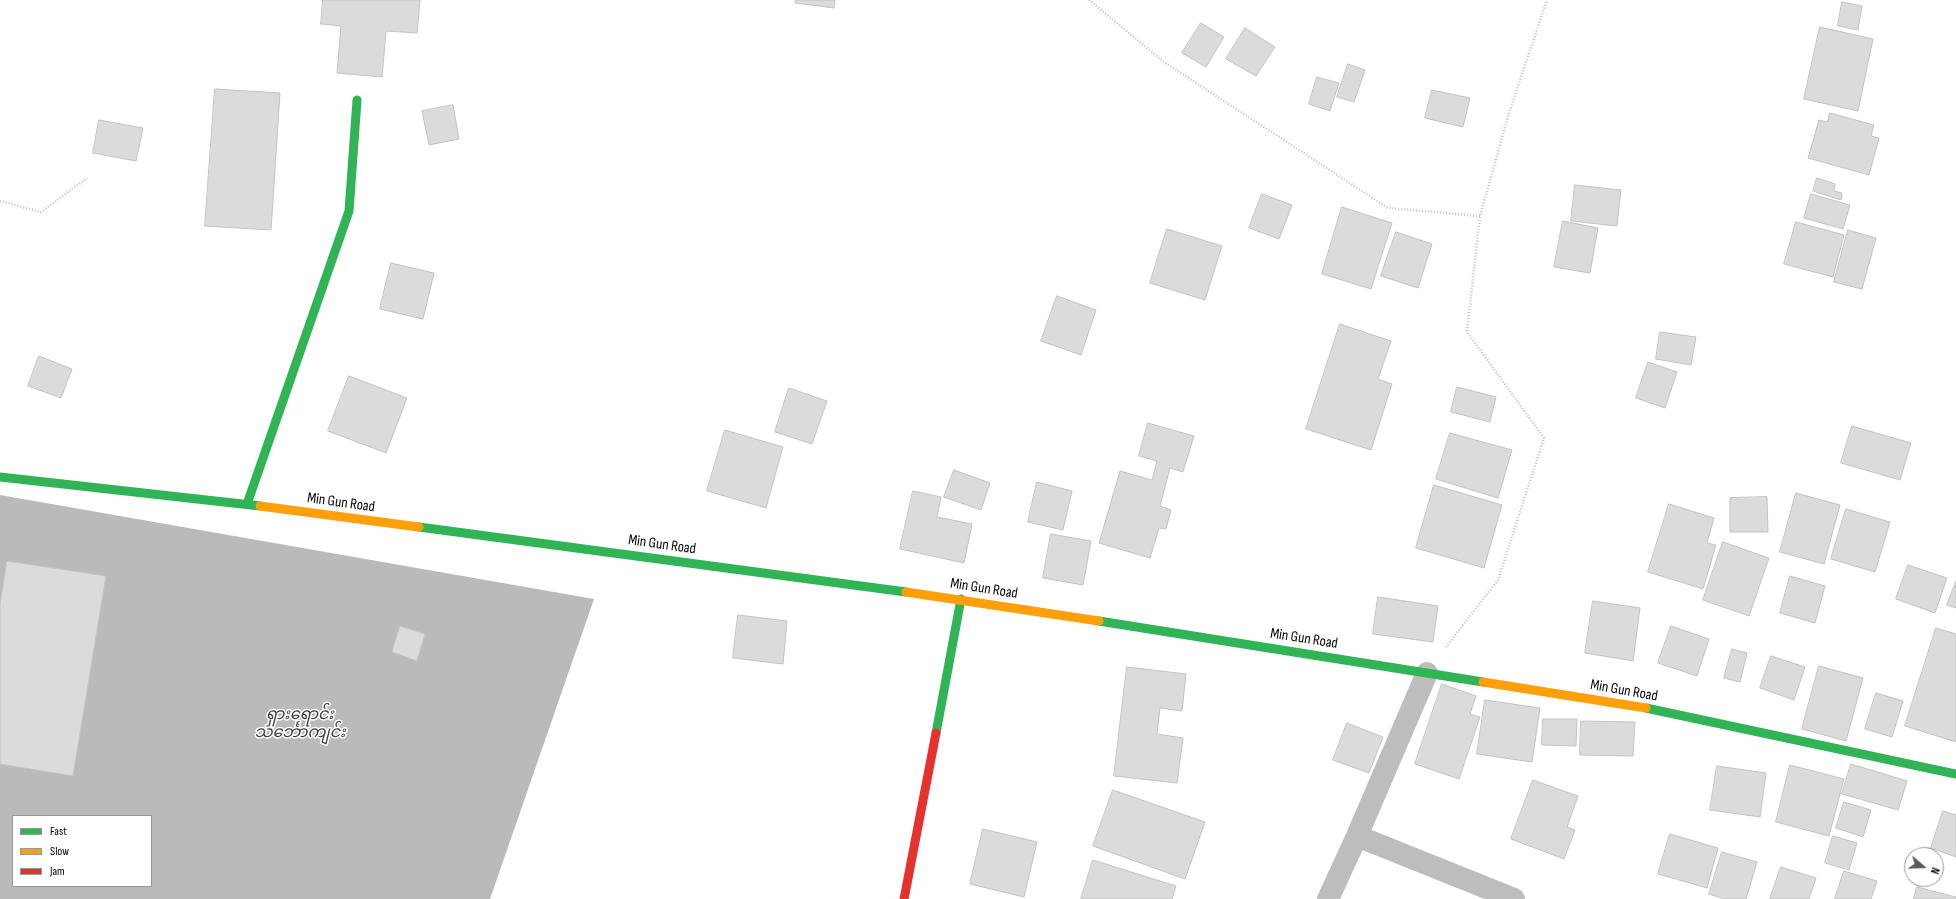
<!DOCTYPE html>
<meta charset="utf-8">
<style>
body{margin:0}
#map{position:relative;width:1956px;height:899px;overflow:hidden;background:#fff;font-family:"Sofia Sans Condensed",sans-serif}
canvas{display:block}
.legend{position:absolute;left:12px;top:815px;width:140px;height:72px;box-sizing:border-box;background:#fff;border:1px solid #999;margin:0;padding:5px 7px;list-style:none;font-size:12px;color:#000}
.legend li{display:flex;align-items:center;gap:8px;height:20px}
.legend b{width:20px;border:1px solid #999}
.north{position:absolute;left:1904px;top:847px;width:40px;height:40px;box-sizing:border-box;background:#fff;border:1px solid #999;border-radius:50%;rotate:109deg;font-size:11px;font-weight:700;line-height:16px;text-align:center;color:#000}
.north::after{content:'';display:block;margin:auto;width:14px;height:18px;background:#595959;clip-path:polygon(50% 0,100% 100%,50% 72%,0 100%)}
</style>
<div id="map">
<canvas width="1956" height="899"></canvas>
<ul class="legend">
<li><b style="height:5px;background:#30b455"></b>Fast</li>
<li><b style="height:5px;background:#ff9f0a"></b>Slow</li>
<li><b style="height:5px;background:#e5322d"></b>Jam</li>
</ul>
<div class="north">N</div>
</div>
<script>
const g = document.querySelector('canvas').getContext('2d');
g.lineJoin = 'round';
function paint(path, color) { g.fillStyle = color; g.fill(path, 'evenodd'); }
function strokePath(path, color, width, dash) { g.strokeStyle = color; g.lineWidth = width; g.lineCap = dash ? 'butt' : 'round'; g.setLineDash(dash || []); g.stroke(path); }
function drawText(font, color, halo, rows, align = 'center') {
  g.font = font + ' "Sofia Sans Condensed","Noto Sans Myanmar",sans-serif'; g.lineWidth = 3; g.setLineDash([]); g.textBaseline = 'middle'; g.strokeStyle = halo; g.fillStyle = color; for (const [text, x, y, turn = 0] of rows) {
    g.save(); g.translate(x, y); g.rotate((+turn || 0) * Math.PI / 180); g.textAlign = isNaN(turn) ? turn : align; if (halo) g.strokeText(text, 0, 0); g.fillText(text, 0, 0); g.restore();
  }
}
const water = new Path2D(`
 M 0,495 L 594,599 L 490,899 L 0,899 ZM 13,816 L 151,816 L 151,886 L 13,886 Z`);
const building = new Path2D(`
 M 323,0 L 420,0 L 417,33 L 386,31 L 382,77 L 337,73 L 341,26 L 321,24 Z
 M 796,0 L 835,0 L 834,8 L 795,3 Z
 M 1842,2 L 1862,6 L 1858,30 L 1838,26 Z
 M 1201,23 L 1224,37 L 1206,67 L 1182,53 Z
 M 1820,27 L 1873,39 L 1858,111 L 1804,99 Z
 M 1245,28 L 1275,47 L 1256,76 L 1226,59 Z
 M 1348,64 L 1365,70 L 1354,102 L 1337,97 Z
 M 1317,77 L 1339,83 L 1330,111 L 1309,104 Z
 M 215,89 L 280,93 L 271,230 L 205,226 Z
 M 1432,90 L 1470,98 L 1463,127 L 1425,118 Z
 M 453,105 L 459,139 L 429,145 L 422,111 Z
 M 1830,113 L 1874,125 L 1871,136 L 1879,138 L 1869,175 L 1808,158 L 1819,120 L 1827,122 Z
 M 99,120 L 143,128 L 136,161 L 93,153 Z
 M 1817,178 L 1835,184 L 1834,191 L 1842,193 L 1841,200 L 1813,191 Z
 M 1575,185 L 1621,190 L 1617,226 L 1571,221 Z
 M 1262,194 L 1292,205 L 1279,239 L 1249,228 Z
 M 1811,194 L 1850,205 L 1843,229 L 1804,218 Z
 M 1342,207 L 1392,223 L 1371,289 L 1322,274 Z
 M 1563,221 L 1598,228 L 1590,273 L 1554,267 Z
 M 1796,222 L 1844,235 L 1833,277 L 1784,264 Z
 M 1167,229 L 1222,246 L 1205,300 L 1150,283 Z
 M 1848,230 L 1876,238 L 1862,289 L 1834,282 Z
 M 1396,232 L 1432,244 L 1418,288 L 1381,276 Z
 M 391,263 L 434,273 L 423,319 L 380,309 Z
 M 1057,296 L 1096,310 L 1081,355 L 1041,341 Z
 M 1340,324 L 1391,341 L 1378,379 L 1392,384 L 1371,450 L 1306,429 Z
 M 1660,332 L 1696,337 L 1691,365 L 1656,359 Z
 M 39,356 L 72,369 L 61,398 L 28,386 Z
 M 1648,362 L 1677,372 L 1665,408 L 1636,398 Z
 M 349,376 L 407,398 L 386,453 L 328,431 Z
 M 1457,387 L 1496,397 L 1490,422 L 1451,412 Z
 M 789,388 L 827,401 L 812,444 L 775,432 Z
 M 1148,423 L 1194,436 L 1183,472 L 1170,468 L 1160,506 L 1171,510 L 1166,529 L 1159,528 L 1150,558 L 1099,543 L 1120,471 L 1152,480 L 1157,461 L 1139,456 Z
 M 1852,426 L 1911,443 L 1900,480 L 1841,463 Z
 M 725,430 L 783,447 L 766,508 L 707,491 Z
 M 1450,433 L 1512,450 L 1498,498 L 1436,479 Z
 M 954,470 L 990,483 L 981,510 L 944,497 Z
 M 1037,482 L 1072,491 L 1063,530 L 1028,522 Z
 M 1434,485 L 1502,505 L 1484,568 L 1416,548 Z
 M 913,491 L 941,497 L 937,517 L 972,524 L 964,563 L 900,549 Z
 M 1796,493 L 1840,505 L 1824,564 L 1780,552 Z
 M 1767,497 L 1768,532 L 1730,532 L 1730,498 Z
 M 1669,504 L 1714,518 L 1707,543 L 1716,545 L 1703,589 L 1648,572 Z
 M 1846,509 L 1890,522 L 1875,572 L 1831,559 Z
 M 1051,534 L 1091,541 L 1083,585 L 1043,578 Z
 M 1723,542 L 1769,558 L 1749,616 L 1703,600 Z
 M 7,561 L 106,576 L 73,776 L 0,764 L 0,605 Z
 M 1908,565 L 1947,578 L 1935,613 L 1896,599 Z
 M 1790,576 L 1825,586 L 1815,623 L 1780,613 Z
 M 1956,581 L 1956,608 L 1947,605 Z
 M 1378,597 L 1438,606 L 1433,642 L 1373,634 Z
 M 1593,601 L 1640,608 L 1633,661 L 1585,653 Z
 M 738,615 L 787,621 L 783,664 L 733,658 Z
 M 400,626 L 425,634 L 417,661 L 392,652 Z
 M 1671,626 L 1709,639 L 1697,676 L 1658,663 Z
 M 1936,628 L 1956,634 L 1956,742 L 1905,726 Z
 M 1732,649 L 1747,653 L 1740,682 L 1724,678 Z
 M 1771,656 L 1805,667 L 1794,700 L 1760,688 Z
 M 1819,666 L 1863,678 L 1846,741 L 1802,729 Z
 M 1127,667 L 1186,674 L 1182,711 L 1160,708 L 1157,734 L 1183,738 L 1177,783 L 1114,776 Z
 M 1442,684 L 1476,696 L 1470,714 L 1480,717 L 1459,779 L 1415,764 Z
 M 1876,693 L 1903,701 L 1892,737 L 1865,729 Z
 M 1485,700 L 1540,708 L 1532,762 L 1477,754 Z
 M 1543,719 L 1577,719 L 1576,746 L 1542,745 Z
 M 1581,721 L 1635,722 L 1633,756 L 1580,755 Z
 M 1347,723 L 1383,737 L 1369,773 L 1333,760 Z
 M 1851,764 L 1907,781 L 1898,810 L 1842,794 Z
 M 1790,765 L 1844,779 L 1829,836 L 1776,822 Z
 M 1717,766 L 1766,773 L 1760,817 L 1710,810 Z
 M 1533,780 L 1578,796 L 1567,827 L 1575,830 L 1564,859 L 1511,839 Z
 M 1113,790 L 1205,822 L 1185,879 L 1093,846 Z
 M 1844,802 L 1871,810 L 1863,837 L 1836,828 Z
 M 1943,811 L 1956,815 L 1956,857 L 1931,848 Z
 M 983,829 L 1037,842 L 1024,897 L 970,884 Z
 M 1670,834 L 1718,848 L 1707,888 L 1658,874 Z
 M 1833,836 L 1857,843 L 1849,870 L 1825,863 Z
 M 1722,852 L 1757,862 L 1746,899 L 1725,899 L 1709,894 Z
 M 1093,860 L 1176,886 L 1172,899 L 1081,899 Z
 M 1781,867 L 1816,878 L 1809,899 L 1770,899 Z
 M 1844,871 L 1877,881 L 1871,899 L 1835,899 Z
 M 1917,887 L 1956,897 L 1956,899 L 1914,899 Z`);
const path = new Path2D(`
 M 1089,0 L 1164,62 L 1388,208 L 1480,216
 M 0,201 L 41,212 L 87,178
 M 1446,647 L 1498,580 L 1544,438 L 1467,332 L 1480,216 L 1509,113 L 1547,0`);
const street = new Path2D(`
 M 1357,836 L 1514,899
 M 1328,899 L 1357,836 L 1427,673`);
const fast = new Path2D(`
 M 0,477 L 260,506
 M 247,504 L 349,211 L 357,100
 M 419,527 L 906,592
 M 1099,621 L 1483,682
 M 1646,708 L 1956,774
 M 936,733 L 961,599`);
const slow = new Path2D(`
 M 260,506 L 419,527
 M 906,592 L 1099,621
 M 1483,682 L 1646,708`);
const jam = new Path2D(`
 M 904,899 L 936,733`);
const streetNames = [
 ["Min Gun Road",341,503,8],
 ["Min Gun Road",662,545,8],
 ["Min Gun Road",984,589,9],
 ["Min Gun Road",1304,639,9],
 ["Min Gun Road",1624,691,10]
];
const waterNames = [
 ["ရှားရောင်း",300,715],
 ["သင်္ဘောကျင်း",300,733]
];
paint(water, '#bababa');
paint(building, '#dbdbdb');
strokePath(building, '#c3c3c3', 1);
strokePath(path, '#c2c2c2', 2.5, [1, 2]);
strokePath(street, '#bdbdbd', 22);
strokePath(fast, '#30b455', 9);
strokePath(slow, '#ff9f0a', 9);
strokePath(jam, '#e5322d', 9);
drawText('15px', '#000', '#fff', streetNames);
drawText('italic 16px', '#3d3d3d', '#fff', waterNames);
</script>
